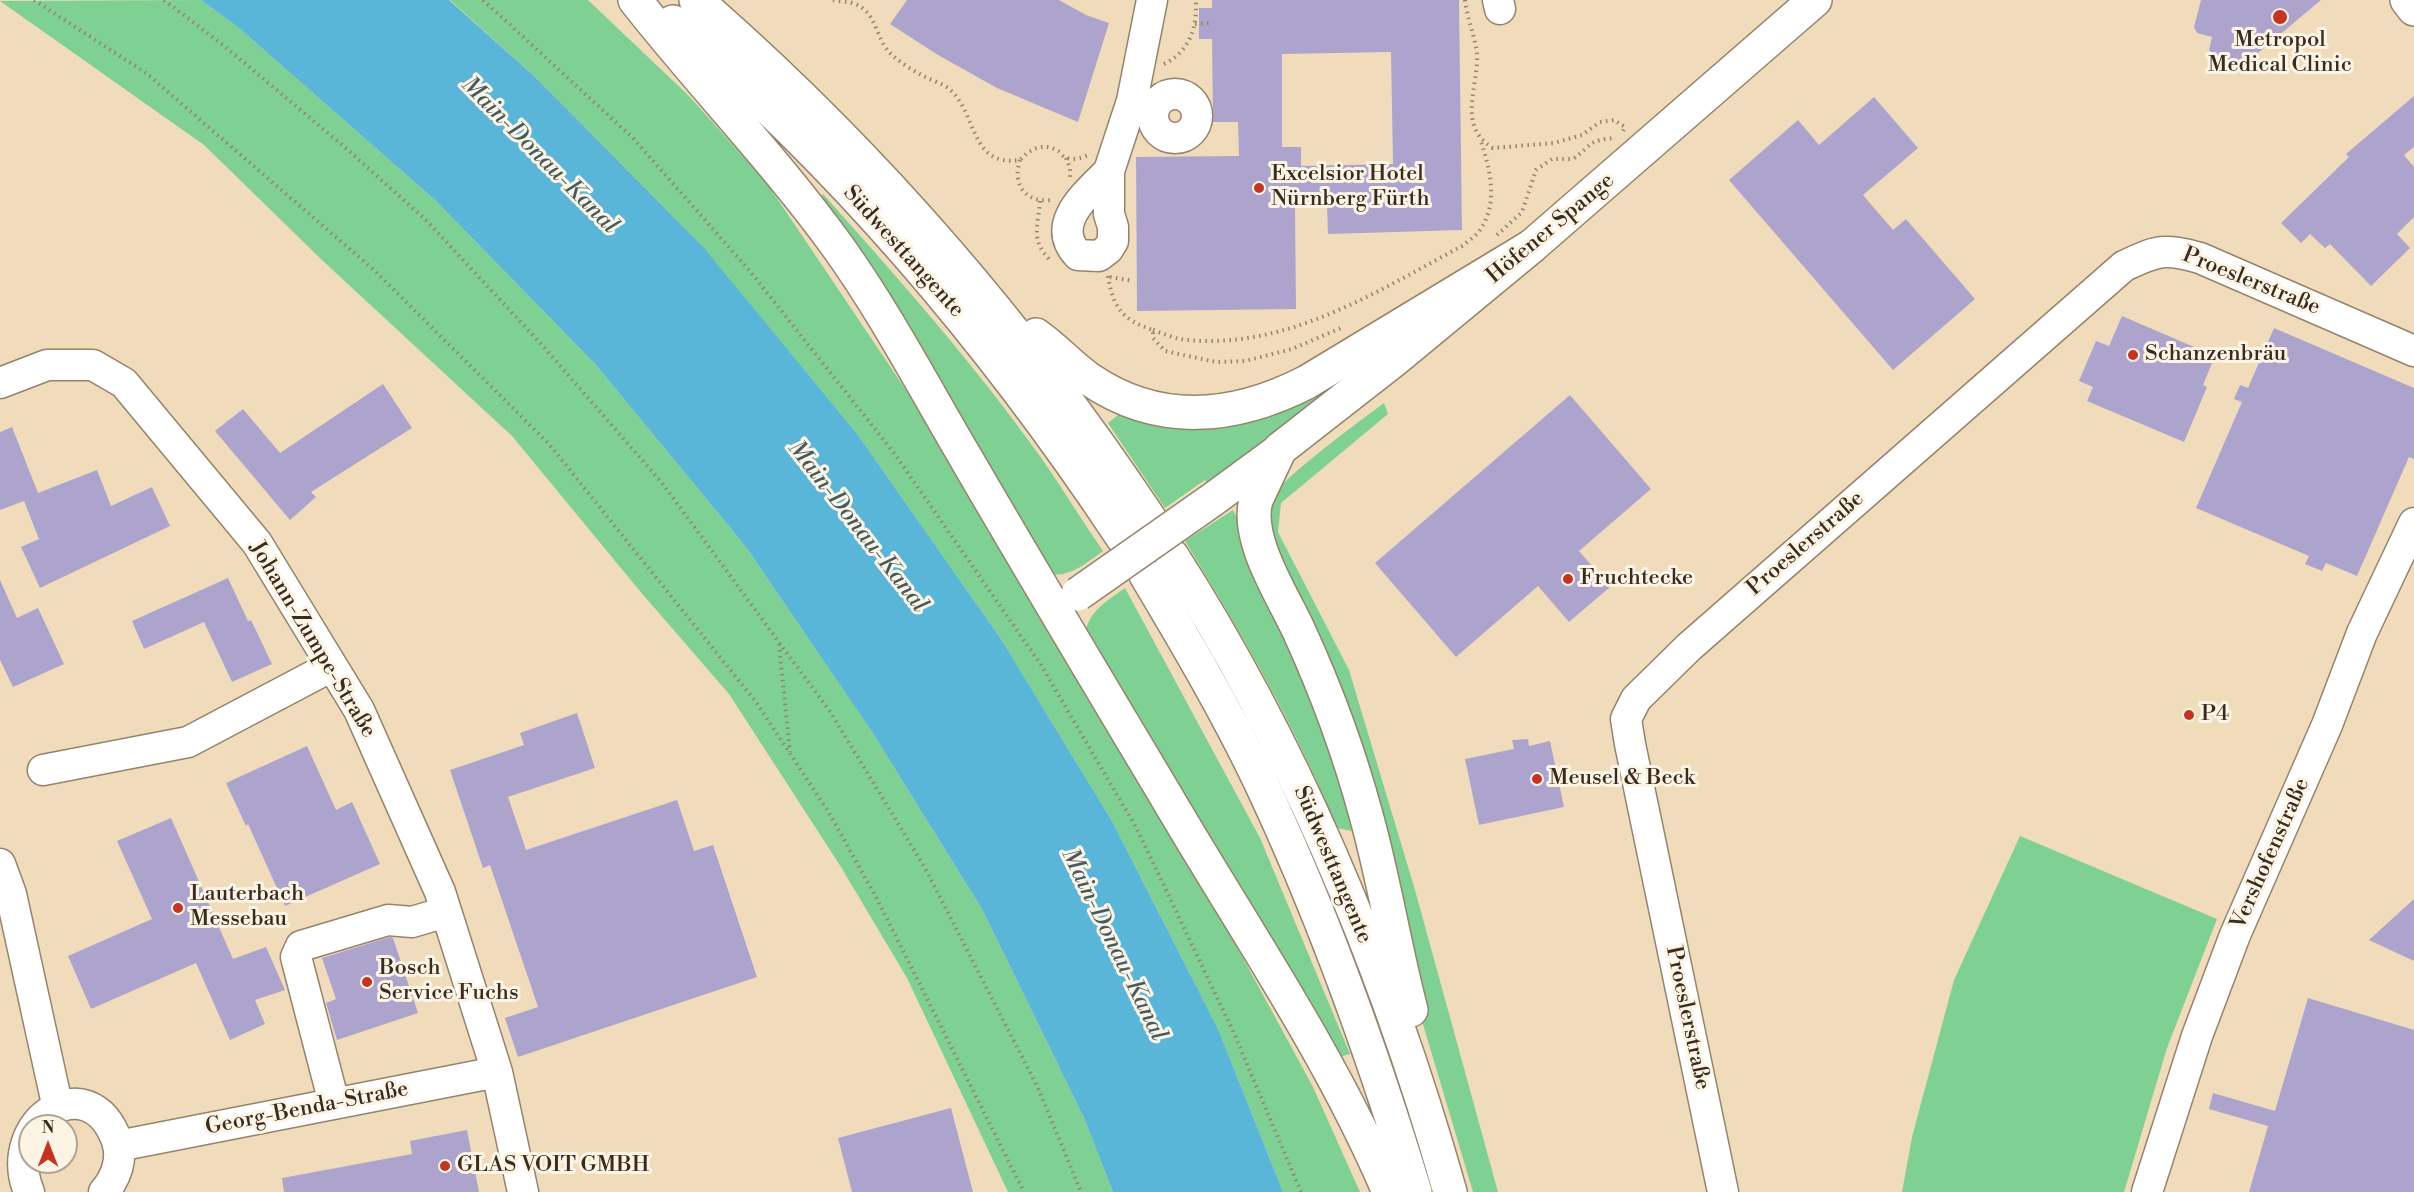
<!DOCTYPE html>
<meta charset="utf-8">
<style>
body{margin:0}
#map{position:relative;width:2414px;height:1192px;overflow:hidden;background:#f0dcbb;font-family:"Libre Bodoni",serif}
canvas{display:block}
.north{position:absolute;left:18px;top:1114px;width:60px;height:60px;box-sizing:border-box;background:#fcf5e5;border:2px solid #afa495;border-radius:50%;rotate:0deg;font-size:16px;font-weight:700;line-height:24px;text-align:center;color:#3b2a1e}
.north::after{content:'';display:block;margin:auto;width:21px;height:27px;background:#c8321e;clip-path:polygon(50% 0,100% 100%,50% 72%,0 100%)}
</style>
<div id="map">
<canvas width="2414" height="1192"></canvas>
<div class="north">N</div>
</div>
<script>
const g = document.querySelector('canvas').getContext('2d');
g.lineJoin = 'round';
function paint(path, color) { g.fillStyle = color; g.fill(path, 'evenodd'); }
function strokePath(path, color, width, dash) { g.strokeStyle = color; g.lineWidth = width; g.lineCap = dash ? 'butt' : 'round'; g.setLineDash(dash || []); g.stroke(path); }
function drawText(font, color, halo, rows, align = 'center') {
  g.font = font + ' "Libre Bodoni",serif'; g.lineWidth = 6; g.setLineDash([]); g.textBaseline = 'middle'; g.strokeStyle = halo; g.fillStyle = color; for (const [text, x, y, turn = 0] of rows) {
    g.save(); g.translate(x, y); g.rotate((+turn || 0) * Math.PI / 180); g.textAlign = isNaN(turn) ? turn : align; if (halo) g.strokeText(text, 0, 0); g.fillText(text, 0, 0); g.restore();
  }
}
const green = new Path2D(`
 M 201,0 L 239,28 L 435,200 L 596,365 L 746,547 L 872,732 L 982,909 L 1084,1118 L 1113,1192 L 1008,1192 L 907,978 L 841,867 L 729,694 L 639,590 L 512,436 L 323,261 L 204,145 L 0,1 Z
 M 450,0 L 588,0 L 689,96 L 766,182 L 908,393 L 1027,581 L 1199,877 L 1313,1087 L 1360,1192 L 1283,1192 L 1219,1031 L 1112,821 L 1001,639 L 858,435 L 704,249 L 533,75 Z
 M 823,194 C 899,279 976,366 1042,459 C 1063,489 1082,521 1103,551 C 1085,564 1070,578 1046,574 L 814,204 Z
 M 1364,369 L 1208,485 L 1205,480 L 1165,508 L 1108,423 L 1123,411 L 1160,419 Z
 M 1384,403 L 1388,414 L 1281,503 L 1278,532 L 1349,670 L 1415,890 L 1498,1192 L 1473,1192 L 1408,974 L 1274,558 C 1272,544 1265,520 1266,507 C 1269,486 1363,419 1384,403 Z
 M 1233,510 L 1278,601 L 1357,828 L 1351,831 L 1337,828 C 1296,727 1242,634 1185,541 Z
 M 1125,588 L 1260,838 L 1350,1054 L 1335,1058 L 1085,638 C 1086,612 1106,602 1125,588 Z
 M 2020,836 L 2217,919 L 2167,1048 L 2124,1192 L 1902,1192 L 1912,1137 L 1954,980 Z`);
const water = new Path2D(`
 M 201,0 L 449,0 L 533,75 L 704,248 L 858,435 L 1001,639 L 1112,821 L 1219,1031 L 1283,1192 L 1113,1192 L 1084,1118 L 982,909 L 872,732 L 746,547 L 596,365 L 435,200 L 239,28 Z`);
const building = new Path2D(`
 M 907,0 L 1059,0 L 1086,15 L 1109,23 L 1078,122 L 997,88 L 938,55 L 890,24 Z
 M 1212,0 L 1459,0 L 1462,230 L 1328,234 L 1327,205 L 1295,206 L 1296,309 L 1137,311 L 1136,157 L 1239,156 L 1238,122 L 1213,122 L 1212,39 L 1199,39 L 1199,8 L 1212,8 ZM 1391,52 L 1393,164 L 1301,166 L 1301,147 L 1282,147 L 1282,54 Z
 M 2201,0 L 2321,0 L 2234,73 L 2228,72 L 2209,50 L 2212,37 L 2197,33 L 2194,27 Z
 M 2414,96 L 2414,147 L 2404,155 L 2414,167 L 2414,217 L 2397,234 L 2410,248 L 2371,286 L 2330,244 L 2325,248 L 2310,234 L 2301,243 L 2281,223 L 2349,157 L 2346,154 Z
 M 1874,97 L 1918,148 L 1863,195 L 1893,230 L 1906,219 L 1975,299 L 1893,370 L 1729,180 L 1798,120 L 1819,145 Z
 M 2122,316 L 2215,356 L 2203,385 L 2207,387 L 2184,442 L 2087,401 L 2093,387 L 2079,381 L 2096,341 L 2109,346 Z
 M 2274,328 L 2414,388 L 2414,459 L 2409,457 L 2357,576 L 2326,563 L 2322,571 L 2305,564 L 2309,556 L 2196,508 L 2242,402 L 2234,399 L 2240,385 L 2248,388 Z
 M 383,384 L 412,428 L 311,492 L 316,497 L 290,520 L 215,431 L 243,409 L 280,453 Z
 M 1570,395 L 1651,489 L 1579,551 L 1610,587 L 1569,622 L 1538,586 L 1456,657 L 1375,563 Z
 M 12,427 L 38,493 L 97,470 L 111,506 L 152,487 L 170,526 L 40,588 L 21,547 L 39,539 L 24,501 L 0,510 L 0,432 Z
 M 228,578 L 248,621 L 251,620 L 272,664 L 232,682 L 204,622 L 144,649 L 132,621 Z
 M 0,580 L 17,618 L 38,608 L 64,664 L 13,687 L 0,660 Z
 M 577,713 L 595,768 L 508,797 L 526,850 L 677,800 L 694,851 L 713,845 L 757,977 L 518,1057 L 505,1018 L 538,1007 L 490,865 L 483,868 L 450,770 L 524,745 L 520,733 Z
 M 1528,739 L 1529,746 L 1550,741 L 1564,807 L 1479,825 L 1465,759 L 1514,749 L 1512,740 Z
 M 307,746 L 336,810 L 352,802 L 380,864 L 285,906 L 248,824 L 246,826 L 226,783 Z
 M 171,818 L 233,959 L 266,947 L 285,990 L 255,1000 L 265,1024 L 230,1040 L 196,963 L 91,1009 L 68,956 L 152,919 L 117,841 Z
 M 2414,899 L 2414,961 L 2369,940 Z
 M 390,937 L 393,938 L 418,1013 L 337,1040 L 326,1003 L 336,999 L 322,958 Z
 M 2308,998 L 2414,1030 L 2414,1192 L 2249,1192 L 2268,1126 L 2209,1109 L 2213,1093 L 2275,1111 Z
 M 951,1108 L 973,1192 L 852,1192 L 838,1138 Z
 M 467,1130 L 479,1192 L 284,1192 L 282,1178 L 412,1154 L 410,1141 Z`);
const path = new Path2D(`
 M 34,0 L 146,73 L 374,270 L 549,444 L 756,702 L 828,811 L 877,899 L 1024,1192
 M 164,0 L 223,45 L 341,144 L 426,220 L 542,345 L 662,483 L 831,713 L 925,868 L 1038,1088 L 1081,1192
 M 483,0 L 632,137 L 749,270 L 894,453 L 1041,665 L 1137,829 L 1233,1031 L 1301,1192
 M 833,0 C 840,2 849,1 855,4 C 878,13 875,40 892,55 C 901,63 912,70 923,76 C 931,80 941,83 948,88 C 978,112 969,168 1020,160 C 1030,149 1043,142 1058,151 C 1060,152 1062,156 1065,157 C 1072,161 1081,158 1088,155
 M 1465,0 C 1467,18 1475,36 1477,54 C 1479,86 1456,126 1493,148 L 1554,143 L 1582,135 L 1600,122 L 1614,120 L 1625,127 L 1623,131
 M 1195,24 L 1212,23
 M 1164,64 C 1190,51 1197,28 1196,0
 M 1066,158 L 1070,168 L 1070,177
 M 1020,160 C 1012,184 1025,203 1051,200
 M 1040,201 C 1038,228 1030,240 1051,261
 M 1497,235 L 1522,212 L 1536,170 L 1552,159 L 1573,159 C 1593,145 1587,140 1616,138
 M 1108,276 C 1113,307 1122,320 1153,330 L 1153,338 L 1165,351 L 1216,362 L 1245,361 L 1292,349 L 1341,328
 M 1110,277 L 1133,281
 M 1153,330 C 1162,333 1171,337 1179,339 C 1282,353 1376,292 1462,246 C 1468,241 1476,236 1480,230 C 1499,203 1490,168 1480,139
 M 779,644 L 790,752`);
const minor = new Path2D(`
 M 1498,0 L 1500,9
 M1153 116a22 22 0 1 1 44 0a22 22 0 1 1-44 0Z
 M 1109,171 C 1087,194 1049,223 1078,255 L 1099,256 L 1108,249 L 1113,241 L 1113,227 L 1109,214 L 1109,171 L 1132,101 L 1152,0
 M 0,383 L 47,365 L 93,365 L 124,383 L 257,543 L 359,710 L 440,892 L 497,1072 L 523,1192
 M 43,770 L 188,742 L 332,666
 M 0,864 L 11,894 L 57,1104
 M 334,1103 L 296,957 L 301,946 L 388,920 L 412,922 L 446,912
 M 118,1146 L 497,1072
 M 29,1192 C 0,1121 89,1063 117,1141 C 123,1159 116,1178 104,1192
 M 1723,1192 L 1630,744 L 1626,719 L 1636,699 L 1689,647 L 2124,266 C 2158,250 2164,248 2200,258 L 2414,351
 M 2147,1192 L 2197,1036 L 2235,935 L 2327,725 L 2362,633 L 2414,523`);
const major = new Path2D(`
 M 2407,0 L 2414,9
 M 1280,449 L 1394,360 L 1532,246 L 1815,0`);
const highway = new Path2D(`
 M 635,0 C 701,84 775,160 838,247 C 886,314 925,389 967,460 C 1032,572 1099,684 1166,796 C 1242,926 1330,1053 1389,1192
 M 696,0 C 872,153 1020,324 1149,518
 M 673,22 C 848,170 996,347 1123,538
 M 1036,335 C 1055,348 1070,366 1089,379 C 1159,427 1235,419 1307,382 L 1532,246
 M 1280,449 L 1256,500 C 1245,539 1283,596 1299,631 C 1326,690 1349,752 1366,815 C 1384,879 1394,945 1411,1010
 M 1212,500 L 1276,453
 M 1172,556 C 1297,751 1387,970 1450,1192
 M 1146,575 C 1186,642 1226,710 1260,781 C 1323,914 1372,1051 1415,1192`);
const highwayBridge = new Path2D(`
 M 1078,594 L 1212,500`);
const markers = [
 [2280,17,8,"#c8321e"],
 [1259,188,6,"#c8321e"],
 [2133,355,6,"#c8321e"],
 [1568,579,6,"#c8321e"],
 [2189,715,6,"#c8321e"],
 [1537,779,6,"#c8321e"],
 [178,908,6,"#c8321e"],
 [367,982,6,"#c8321e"],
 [445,1166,6,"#c8321e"]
];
const poiNames = [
 ["Metropol",2280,41,"center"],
 ["Medical Clinic",2280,66,"center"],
 ["Excelsior Hotel",1271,175],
 ["Nürnberg Fürth",1271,200],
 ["Schanzenbräu",2145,355],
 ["Fruchtecke",1580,579],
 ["P4",2201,715],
 ["Meusel & Beck",1549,779],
 ["Lauterbach",190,895],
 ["Messebau",190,920],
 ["Bosch",379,969],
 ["Service Fuchs",379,994],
 ["GLAS VOIT GMBH",457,1166]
];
const streetNames = [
 ["Höfener Spange",1551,229,-40],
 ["Südwesttangente",903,252,48],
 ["Proeslerstraße",2251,282,22],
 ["Proeslerstraße",1806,544,-41],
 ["Johann-Zumpe-Straße",312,640,59],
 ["Vershofenstraße",2271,854,-66],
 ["Südwesttangente",1332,865,67],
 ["Proeslerstraße",1687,1018,78],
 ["Georg-Benda-Straße",307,1109,-11]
];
const waterNames = [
 ["Main-Donau-Kanal",539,156,45],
 ["Main-Donau-Kanal",857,527,52],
 ["Main-Donau-Kanal",1113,945,64]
];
paint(green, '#7fd193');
paint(water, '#5ab6d8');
paint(building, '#ada4ce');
strokePath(minor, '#96836c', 33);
strokePath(major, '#96836c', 36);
strokePath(highway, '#96836c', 36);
strokePath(path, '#96836c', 4, [1.5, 4.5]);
strokePath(minor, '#fff', 30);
strokePath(major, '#fff', 33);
strokePath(highway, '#fff', 33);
strokePath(highwayBridge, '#96836c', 36, []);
strokePath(highwayBridge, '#fff', 33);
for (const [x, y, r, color] of markers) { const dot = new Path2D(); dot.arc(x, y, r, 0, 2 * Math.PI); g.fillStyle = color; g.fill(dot); strokePath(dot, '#fcf5e5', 2); }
drawText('22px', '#3b2a1e', '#fcf5e5', poiNames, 'left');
drawText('22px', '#3b2a1e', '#fcf5e5', streetNames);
drawText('italic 24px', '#465b5f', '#fcf5e5', waterNames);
</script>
